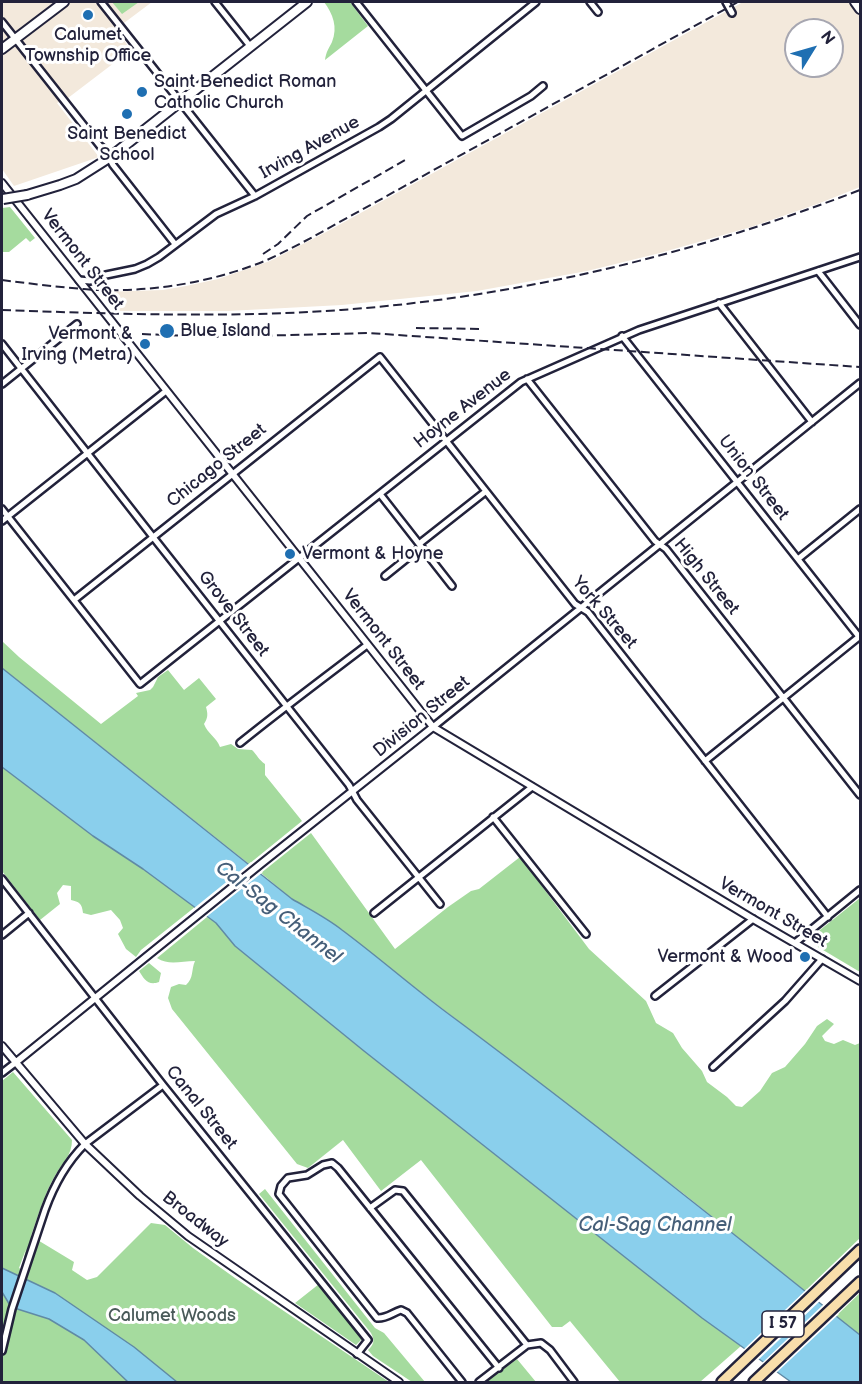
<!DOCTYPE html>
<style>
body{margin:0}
#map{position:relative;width:862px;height:1384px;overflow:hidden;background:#fff;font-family:"Balsamiq Sans",sans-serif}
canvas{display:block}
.frame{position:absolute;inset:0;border:3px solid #22223b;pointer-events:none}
.north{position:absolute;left:784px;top:18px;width:60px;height:60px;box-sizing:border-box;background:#fff;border:2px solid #a7a7b1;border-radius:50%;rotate:53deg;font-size:16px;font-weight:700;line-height:24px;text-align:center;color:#22223b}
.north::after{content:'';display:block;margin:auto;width:21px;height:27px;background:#1f6fb2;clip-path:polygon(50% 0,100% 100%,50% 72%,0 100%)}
</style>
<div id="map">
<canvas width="862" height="1384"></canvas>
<div class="frame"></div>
<div class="north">N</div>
</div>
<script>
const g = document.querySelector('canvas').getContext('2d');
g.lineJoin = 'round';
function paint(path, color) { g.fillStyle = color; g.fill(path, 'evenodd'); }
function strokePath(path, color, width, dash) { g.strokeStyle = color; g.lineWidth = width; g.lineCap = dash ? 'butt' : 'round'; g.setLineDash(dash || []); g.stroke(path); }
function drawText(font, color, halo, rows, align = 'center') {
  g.font = font + ' "Balsamiq Sans",sans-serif'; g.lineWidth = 6; g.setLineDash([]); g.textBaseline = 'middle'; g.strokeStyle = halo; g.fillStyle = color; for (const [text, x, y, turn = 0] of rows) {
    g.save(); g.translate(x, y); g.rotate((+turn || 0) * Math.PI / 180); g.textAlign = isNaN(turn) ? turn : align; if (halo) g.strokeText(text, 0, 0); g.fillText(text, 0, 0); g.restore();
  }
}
const built = new Path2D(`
 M 2,2 L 152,2 L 116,29 L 131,50 L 68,98 L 57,103 L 99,157 L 14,186 L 2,169 Z
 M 743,2 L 860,2 L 860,187 L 820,203 L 751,227 L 660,253 L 587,271 L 477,291 L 342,305 L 228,311 L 116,311 L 102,292 L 163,290 L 186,286 L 218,279 L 270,261 L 328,231 ZM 796,30 L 832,30 L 832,66 L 796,66 Z`);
const green = new Path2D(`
 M 112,2 L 139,2 L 122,14 Z
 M 324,2 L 350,2 L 368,26 L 325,60 C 326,52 329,48 332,42 C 338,27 333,14 324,2 Z
 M 10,207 L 35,238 L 30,242 L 26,238 L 9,252 L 2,252 L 2,208 Z
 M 2,641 L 19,657 L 101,724 L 138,696 L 136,693 L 150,690 L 153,687 L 158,677 L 168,670 L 184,690 L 199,678 L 216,699 L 206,707 C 208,714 208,718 204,724 C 208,734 216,737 220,747 L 231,744 L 238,749 L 252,750 C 257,755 259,760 265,764 L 265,775 L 302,821 L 249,864 L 2,668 Z
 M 2,767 L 93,836 L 143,869 L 195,907 L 141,950 L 136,957 L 126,949 L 118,934 L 123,928 L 120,920 L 111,910 L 91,915 L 83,913 C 82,903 79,902 71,900 L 71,886 L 63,885 L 57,893 L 60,904 L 40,920 L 2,871 Z
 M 311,833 L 395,949 L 448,907 L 471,891 L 479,889 L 520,857 L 589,949 L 646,1001 L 656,1023 L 673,1033 L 682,1048 L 702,1071 L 707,1082 L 727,1097 L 736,1106 L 742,1107 L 760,1091 L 772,1073 L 785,1067 L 805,1044 L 817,1026 L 827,1019 L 834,1024 L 822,1036 L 825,1041 L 834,1044 L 843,1040 L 855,1045 L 860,1043 L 860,1238 L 805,1291 L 684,1194 L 431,1000 L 340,929 L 292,899 L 261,873 Z
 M 860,898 L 860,972 L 818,947 L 815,934 Z
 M 207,917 L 216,923 L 235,946 L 364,1051 L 702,1318 L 741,1346 L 700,1382 L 620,1382 L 570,1321 L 562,1327 L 552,1327 L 421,1160 L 381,1191 L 343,1140 L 308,1168 L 297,1164 L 172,1009 L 168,998 L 171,987 L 179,984 L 186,985 C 194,978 191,970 195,961 C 181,961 169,966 157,958 Z
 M 149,963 L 161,973 L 159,982 C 148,986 144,979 139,971 Z
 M 13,1072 L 72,1140 C 72,1155 63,1162 56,1174 C 45,1192 38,1216 31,1236 L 74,1262 L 72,1270 L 87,1280 L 97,1277 L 151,1223 L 165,1225 L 193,1248 L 235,1278 L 389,1382 L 2,1382 L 2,1081 ZM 26,1249 L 24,1257 L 32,1262 L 28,1273 L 19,1268 Z
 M 265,1189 L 375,1328 L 384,1333 L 425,1382 L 412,1382 L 373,1356 L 368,1350 C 374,1344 375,1341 371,1333 L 259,1194 Z
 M 319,1284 L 361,1335 L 361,1340 L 356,1345 L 295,1303 Z
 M 860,1293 L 860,1335 L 836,1316 Z
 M 517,1359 L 536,1382 L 486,1382 Z`);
const water = new Path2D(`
 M 2,668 L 292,899 C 309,909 327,918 342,930 C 377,956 410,985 446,1012 C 578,1110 708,1213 836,1316 L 860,1335 L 860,1382 L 791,1382 L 702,1318 L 364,1051 L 235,946 L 216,923 L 143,869 L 93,836 L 2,767 Z
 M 2,1268 L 55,1293 L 134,1347 L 177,1382 L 128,1382 L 84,1340 L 49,1319 L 11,1307 L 2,1292 Z`);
const pier = new Path2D(`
 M 251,862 L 263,872 L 205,918 L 193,909 Z
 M 807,1289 L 821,1300 L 757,1361 L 742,1351 Z
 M 825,1303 L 839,1314 L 775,1374 L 761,1364 Z`);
const minor = new Path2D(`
 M 101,2 L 255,196
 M 215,2 L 250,46
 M 356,2 L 462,136 L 531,96 L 543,86
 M 590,2 L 598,12
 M 726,2 L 732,13
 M 2,22 L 100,146 L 105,150 L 113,165 L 175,244
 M 818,271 L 860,325
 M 79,280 L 90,281 L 106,275 L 135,269 L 147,264 L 159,257 L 216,214 L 255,196 L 379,127 L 391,119 L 536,2
 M 719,303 L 812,422
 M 622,336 L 860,638
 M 2,344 L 153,537 L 349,785 L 357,800 L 440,904
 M 527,379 L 655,541 L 666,549 L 860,795
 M 2,384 L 77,324
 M 380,494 L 452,586
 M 2,509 L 140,684 L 521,382 L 639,330 L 860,257
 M 2,521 L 166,391
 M 419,544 L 485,492
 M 798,559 L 860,509
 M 385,576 L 421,547
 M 74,600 L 380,357 L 575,604 L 588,612 L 828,917
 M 433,727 L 860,383
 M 240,743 C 282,709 325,677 367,645
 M 705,761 L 860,636
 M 493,817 L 586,934
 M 2,879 L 163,1085 L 368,1340 L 357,1354
 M 374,913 L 532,787
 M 2,935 L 29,913
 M 795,943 L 860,890
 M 655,996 L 753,919
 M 713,1067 L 785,1001 L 822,959
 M 2,1073 L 15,1063
 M 370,1208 L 395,1190 L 403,1191 L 527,1345
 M 2,1351 L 12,1309 L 45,1210 C 54,1185 66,1163 85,1144 L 163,1085
 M 462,1382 L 407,1313 L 401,1310 C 392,1313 386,1319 377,1318 L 279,1194 L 281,1186 L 288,1178 L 307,1175 L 323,1165 L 332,1163 L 338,1168 L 499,1368
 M 479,1382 L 527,1345 L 541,1343 L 550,1350 L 574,1382`);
const tertiary = new Path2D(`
 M 2,183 L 433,727 L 753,919 L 860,981
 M 2,1046 L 85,1144 L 140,1196 L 188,1236 L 399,1382
 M 15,1063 L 262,863 L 433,727`);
const secondary = new Path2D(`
 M 855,2 L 860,9
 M 2,49 L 64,2
 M 27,195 L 60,185 L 76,179 L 109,158 L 307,2`);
const motorway = new Path2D(`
 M 722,1382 L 860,1250
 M 754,1382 L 860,1282`);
const rail = new Path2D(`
 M 263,254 L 278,244 L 307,216 L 407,159
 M 2,280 C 33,284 65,288 97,290 C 154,292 214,282 267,260 C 291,249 313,237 336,224 L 738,2
 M 2,310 C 115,314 228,318 341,310 C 520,297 694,254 860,190
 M 416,328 L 482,329
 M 142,334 L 213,337 L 369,333 L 860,367`);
const secondaryBridge = new Path2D(`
 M 3,199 L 27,195`);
const markers = [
 [88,15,6,"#1f6fb2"],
 [142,92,6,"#1f6fb2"],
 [127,114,6,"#1f6fb2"],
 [167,331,8,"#1f6fb2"],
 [145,344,6,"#1f6fb2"],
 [290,554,6,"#1f6fb2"],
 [805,957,6,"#1f6fb2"]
];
const shields = [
 [783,1324,42]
];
const shieldNames = [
 ["I 57",783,1324]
];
const poiNames = [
 ["Calumet",88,35,"center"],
 ["Township Office",88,56,"center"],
 ["Saint Benedict Roman",154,82],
 ["Catholic Church",154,103],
 ["Saint Benedict",127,134,"center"],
 ["School",127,155,"center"],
 ["Blue Island",180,331],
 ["Vermont &",133,334,"right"],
 ["Irving (Metra)",133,355,"right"],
 ["Vermont & Hoyne",302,554],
 ["Vermont & Wood",793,957,"right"]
];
const streetNames = [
 ["Irving Avenue",310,148,-29],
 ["Vermont Street",82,260,52],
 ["Hoyne Avenue",463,409,-38],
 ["Chicago Street",217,466,-39],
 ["Union Street",753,478,52],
 ["High Street",706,577,51],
 ["York Street",604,613,49],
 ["Grove Street",233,614,52],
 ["Vermont Street",383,640,52],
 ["Division Street",422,717,-39],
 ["Vermont Street",773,913,30],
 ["Canal Street",201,1108,51],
 ["Broadway",195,1220,38]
];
const parkNames = [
 ["Calumet Woods",172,1316]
];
const waterNames = [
 ["Cal-Sag Channel",278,913,38],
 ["Cal-Sag Channel",655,1226]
];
paint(built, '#f3e9dc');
paint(green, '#a5db9e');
paint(water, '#8acfec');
strokePath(water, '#608aa5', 1.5);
paint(pier, '#fff');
strokePath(minor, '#22223b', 10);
strokePath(tertiary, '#22223b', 10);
strokePath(secondary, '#22223b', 12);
strokePath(motorway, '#22223b', 14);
strokePath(minor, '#fff', 5);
strokePath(tertiary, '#fff', 6);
strokePath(secondary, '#fff', 8);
strokePath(motorway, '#f8deab', 9);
strokePath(rail, '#22223b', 2, [9, 4.5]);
strokePath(secondaryBridge, '#22223b', 12, []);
strokePath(secondaryBridge, '#fff', 8);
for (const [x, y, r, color] of markers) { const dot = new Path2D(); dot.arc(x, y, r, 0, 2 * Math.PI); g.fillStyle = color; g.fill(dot); strokePath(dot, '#fff', 2); }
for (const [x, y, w] of shields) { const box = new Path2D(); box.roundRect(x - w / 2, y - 13, w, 26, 4.5); g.fillStyle = '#fff'; g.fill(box); strokePath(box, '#22223b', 1.5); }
drawText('bold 16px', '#22223b', null, shieldNames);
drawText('18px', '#22223b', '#fff', poiNames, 'left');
drawText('18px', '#22223b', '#fff', streetNames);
drawText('18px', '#495a59', '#fff', parkNames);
drawText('italic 20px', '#465f79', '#fff', waterNames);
</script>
